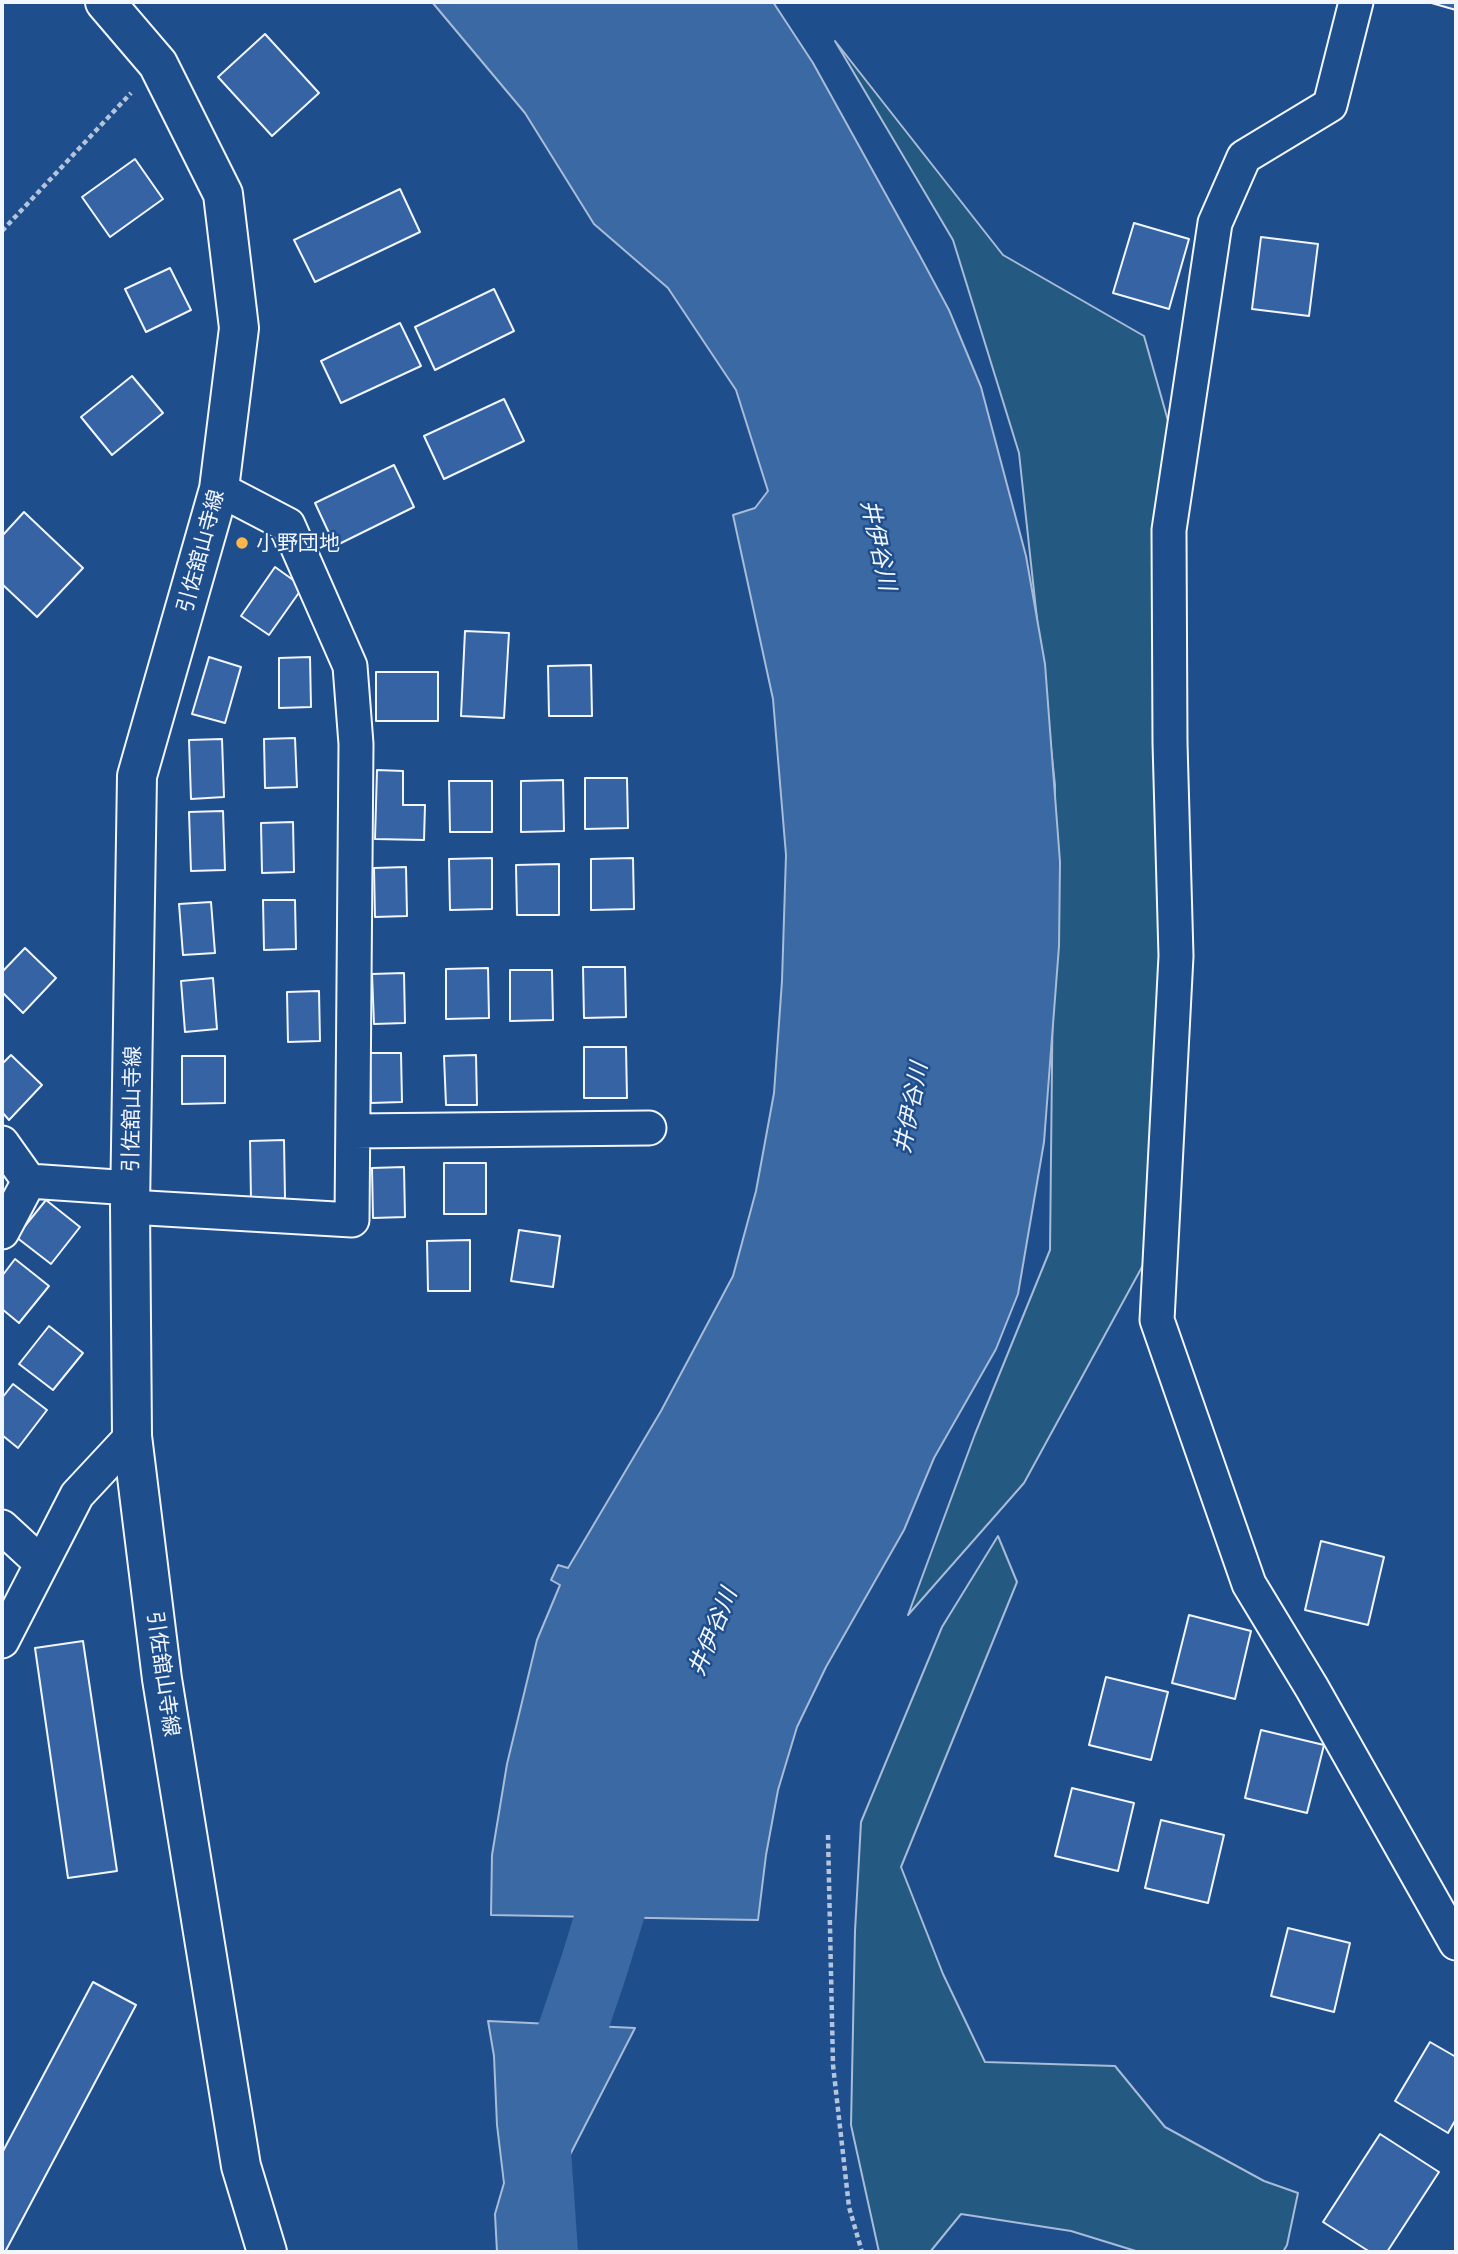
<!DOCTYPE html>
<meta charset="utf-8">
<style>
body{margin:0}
#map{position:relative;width:1458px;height:2254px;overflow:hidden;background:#1f4e8c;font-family:"Golos Text",sans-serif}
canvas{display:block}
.frame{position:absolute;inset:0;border:4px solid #f2f6ff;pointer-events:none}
</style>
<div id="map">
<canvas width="1458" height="2254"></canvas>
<div class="frame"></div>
</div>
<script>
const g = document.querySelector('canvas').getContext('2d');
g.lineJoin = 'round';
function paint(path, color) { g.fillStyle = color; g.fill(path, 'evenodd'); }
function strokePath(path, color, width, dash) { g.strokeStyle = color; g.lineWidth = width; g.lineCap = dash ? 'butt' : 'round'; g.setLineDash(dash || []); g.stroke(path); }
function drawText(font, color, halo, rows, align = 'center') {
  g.font = font + ' "Golos Text","Noto Sans JP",sans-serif'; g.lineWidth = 5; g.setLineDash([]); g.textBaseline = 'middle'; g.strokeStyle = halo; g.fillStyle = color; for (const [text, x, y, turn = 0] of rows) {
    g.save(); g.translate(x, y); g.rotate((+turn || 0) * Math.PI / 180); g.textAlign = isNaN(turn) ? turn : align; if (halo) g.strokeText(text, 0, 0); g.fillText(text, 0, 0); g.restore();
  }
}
const green = new Path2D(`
 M 835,41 L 1003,255 L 1144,336 L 1180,463 L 1148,1256 L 1024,1483 L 908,1615 L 975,1434 L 1050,1250 L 1055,785 L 1019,453 L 953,240 Z
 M 998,1536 L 1017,1582 L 901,1867 L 943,1974 L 985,2062 L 1115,2066 L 1165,2127 L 1264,2181 L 1298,2193 L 1287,2245 L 1283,2252 L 1139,2252 L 1071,2231 L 961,2214 L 930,2252 L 879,2252 L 851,2125 L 855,1931 L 861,1822 L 942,1627 Z`);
const water = new Path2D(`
 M 432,2 L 773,2 L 813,63 L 920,256 L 949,310 L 981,387 L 1026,556 L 1045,664 L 1060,862 L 1059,946 L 1044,1142 L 1018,1294 L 996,1349 L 934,1458 L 904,1530 L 826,1667 L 797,1727 L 778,1790 L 766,1855 L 758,1920 L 491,1915 L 492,1855 L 507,1764 L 537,1640 L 560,1585 L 551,1580 L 558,1565 L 568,1568 L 661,1411 L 733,1276 L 756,1191 L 774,1093 L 782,981 L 786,855 L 773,699 L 733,515 L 755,508 L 768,491 L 736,390 L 668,288 L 594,224 L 525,113 Z
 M 488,2021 L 635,2028 L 553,2188 L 553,2252 L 497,2252 L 495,2214 L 504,2183 L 497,2125 L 494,2056 Z`);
const river = new Path2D(`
 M 544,2252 L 536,2137 L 594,1966 L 637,1826`);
const building = new Path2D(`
 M 1428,2 L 1456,2 L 1456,10 Z
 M 265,34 L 319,93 L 272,136 L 218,77 Z
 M 135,159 L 163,199 L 110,237 L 82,197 Z
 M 400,189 L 420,232 L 315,282 L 294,240 Z
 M 1134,223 L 1189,239 L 1169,309 L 1113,293 Z
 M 1261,237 L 1318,244 L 1309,316 L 1252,309 Z
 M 170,268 L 191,310 L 146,332 L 125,289 Z
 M 494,289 L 514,331 L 435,370 L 415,327 Z
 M 400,323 L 421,366 L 341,403 L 321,361 Z
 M 132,376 L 163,413 L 112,455 L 81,417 Z
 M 504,399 L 524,441 L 444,479 L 424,436 Z
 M 394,465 L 414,507 L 335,546 L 315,503 Z
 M 24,512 L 83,568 L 37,617 L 2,584 L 2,536 Z
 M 275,567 L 303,587 L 269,635 L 241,616 Z
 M 465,631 L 509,633 L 504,718 L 461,716 Z
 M 209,657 L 241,667 L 225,723 L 192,714 Z
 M 310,657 L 311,707 L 279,708 L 279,658 Z
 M 591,665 L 592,716 L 549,716 L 548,666 Z
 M 376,672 L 438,672 L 438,721 L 376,721 Z
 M 295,738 L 297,787 L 265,788 L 264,739 Z
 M 222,739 L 224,797 L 191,799 L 189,740 Z
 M 377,770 L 403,771 L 403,805 L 425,805 L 424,840 L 375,839 Z
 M 585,778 L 627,778 L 628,828 L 585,829 Z
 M 563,780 L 564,831 L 521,832 L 521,781 Z
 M 449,781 L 492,781 L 492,832 L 450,832 Z
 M 223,811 L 225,870 L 191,871 L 189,812 Z
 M 293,822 L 294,872 L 262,873 L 261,823 Z
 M 492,858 L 492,909 L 450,910 L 449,859 Z
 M 633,858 L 634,909 L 591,910 L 591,859 Z
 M 559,864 L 559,915 L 517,915 L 516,865 Z
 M 406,867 L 407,916 L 375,917 L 374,868 Z
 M 263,900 L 295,900 L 296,949 L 264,950 Z
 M 211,902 L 215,953 L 183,955 L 179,904 Z
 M 25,948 L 56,978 L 23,1013 L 2,992 L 2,972 Z
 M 583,967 L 625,967 L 626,1017 L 584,1018 Z
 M 488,968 L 489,1018 L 446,1019 L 446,969 Z
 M 510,970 L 552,970 L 553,1020 L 510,1021 Z
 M 404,973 L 405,1023 L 374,1024 L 372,974 Z
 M 213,978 L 217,1029 L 185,1032 L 181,981 Z
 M 319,991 L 320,1041 L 288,1042 L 287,992 Z
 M 584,1047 L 626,1047 L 627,1098 L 584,1098 Z
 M 370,1053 L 401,1053 L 402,1102 L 371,1103 Z
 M 11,1055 L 42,1085 L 9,1120 L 2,1112 L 2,1064 Z
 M 476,1055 L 477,1105 L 446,1105 L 444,1056 Z
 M 182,1056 L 225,1056 L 225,1103 L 182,1104 Z
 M 284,1140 L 285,1198 L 251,1199 L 250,1141 Z
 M 444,1163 L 486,1163 L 486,1214 L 444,1214 Z
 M 404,1167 L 405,1217 L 373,1218 L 372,1168 Z
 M 46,1200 L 80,1227 L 51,1264 L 16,1237 Z
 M 519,1230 L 560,1236 L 553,1287 L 511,1281 Z
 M 470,1240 L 470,1291 L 428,1291 L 427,1241 Z
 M 15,1259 L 49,1286 L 19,1323 L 2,1309 L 2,1276 Z
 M 49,1326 L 83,1353 L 53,1390 L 19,1364 Z
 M 13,1384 L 47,1410 L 18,1448 L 2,1435 L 2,1398 Z
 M 1321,1541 L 1384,1557 L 1368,1625 L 1305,1610 Z
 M 1189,1615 L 1251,1631 L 1235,1699 L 1172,1683 Z
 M 83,1641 L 117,1871 L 68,1878 L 35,1648 Z
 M 1106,1677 L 1168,1692 L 1151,1760 L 1089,1745 Z
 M 1261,1730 L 1324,1745 L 1307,1813 L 1245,1798 Z
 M 1072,1788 L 1134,1803 L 1118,1871 L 1055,1856 Z
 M 1161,1820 L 1224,1835 L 1208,1903 L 1145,1888 Z
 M 1288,1928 L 1350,1943 L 1334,2012 L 1271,1996 Z
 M 93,1982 L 136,2005 L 5,2252 L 2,2252 L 2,2153 Z
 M 1430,2042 L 1456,2057 L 1456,2119 L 1448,2133 L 1395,2101 Z
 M 1380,2134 L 1439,2172 L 1387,2252 L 1370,2252 L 1323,2222 Z`);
const path = new Path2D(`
 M 2,231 L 131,93
 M 828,1835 L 833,2065 L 849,2207 L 862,2252`);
const street = new Path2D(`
 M 1356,2 L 1330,105 L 1244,157 L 1215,223 L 1169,530 L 1170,743 L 1176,956 L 1157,1320 L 1249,1584 L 1312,1688 L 1456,1943
 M 353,1131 L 649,1128
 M 2,1143 L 29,1181
 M 130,1207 L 352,1220 L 356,744 L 350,666 L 288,525 L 219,489
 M 2,1232 L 29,1181 L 131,1188
 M 2,1527 L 41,1563
 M 2,1641 L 77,1495 L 132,1436`);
const secondary = new Path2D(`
 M 105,2 L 158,64 L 223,194 L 239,328 L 219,489 L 137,776 L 130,1207 L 132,1436 L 162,1679 L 241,2166 L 267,2252`);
const markers = [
 [242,543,7,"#ffb74d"]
];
const poiNames = [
 ["小野団地",256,543]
];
const streetNames = [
 ["引佐舘山寺線",201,551,-75],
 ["引佐舘山寺線",132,1109,-89],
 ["引佐舘山寺線",163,1674,82]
];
const waterNames = [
 ["井伊谷川",878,545,78],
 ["井伊谷川",911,1108,-79],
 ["井伊谷川",713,1632,-68]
];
paint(green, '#245a82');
strokePath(green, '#a8bbd7', 2);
paint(water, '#3b69a3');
strokePath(water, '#a8bbd7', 2);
strokePath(river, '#3b69a3', 68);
paint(building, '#3563a3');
strokePath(building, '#f2f6ff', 2);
strokePath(street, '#f2f6ff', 37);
strokePath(secondary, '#f2f6ff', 42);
strokePath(path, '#b3c4dc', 4.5, [5, 3.5]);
strokePath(street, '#1f4e8c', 33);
strokePath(secondary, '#1f4e8c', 38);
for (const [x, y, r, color] of markers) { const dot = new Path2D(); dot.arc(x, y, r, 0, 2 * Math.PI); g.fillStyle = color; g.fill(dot); strokePath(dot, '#1f4e8c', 2.5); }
drawText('21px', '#f2f6ff', '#1f4e8c', poiNames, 'left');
drawText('21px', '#f2f6ff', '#1f4e8c', streetNames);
drawText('italic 23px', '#f2f6ff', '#1f4e8c', waterNames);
</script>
